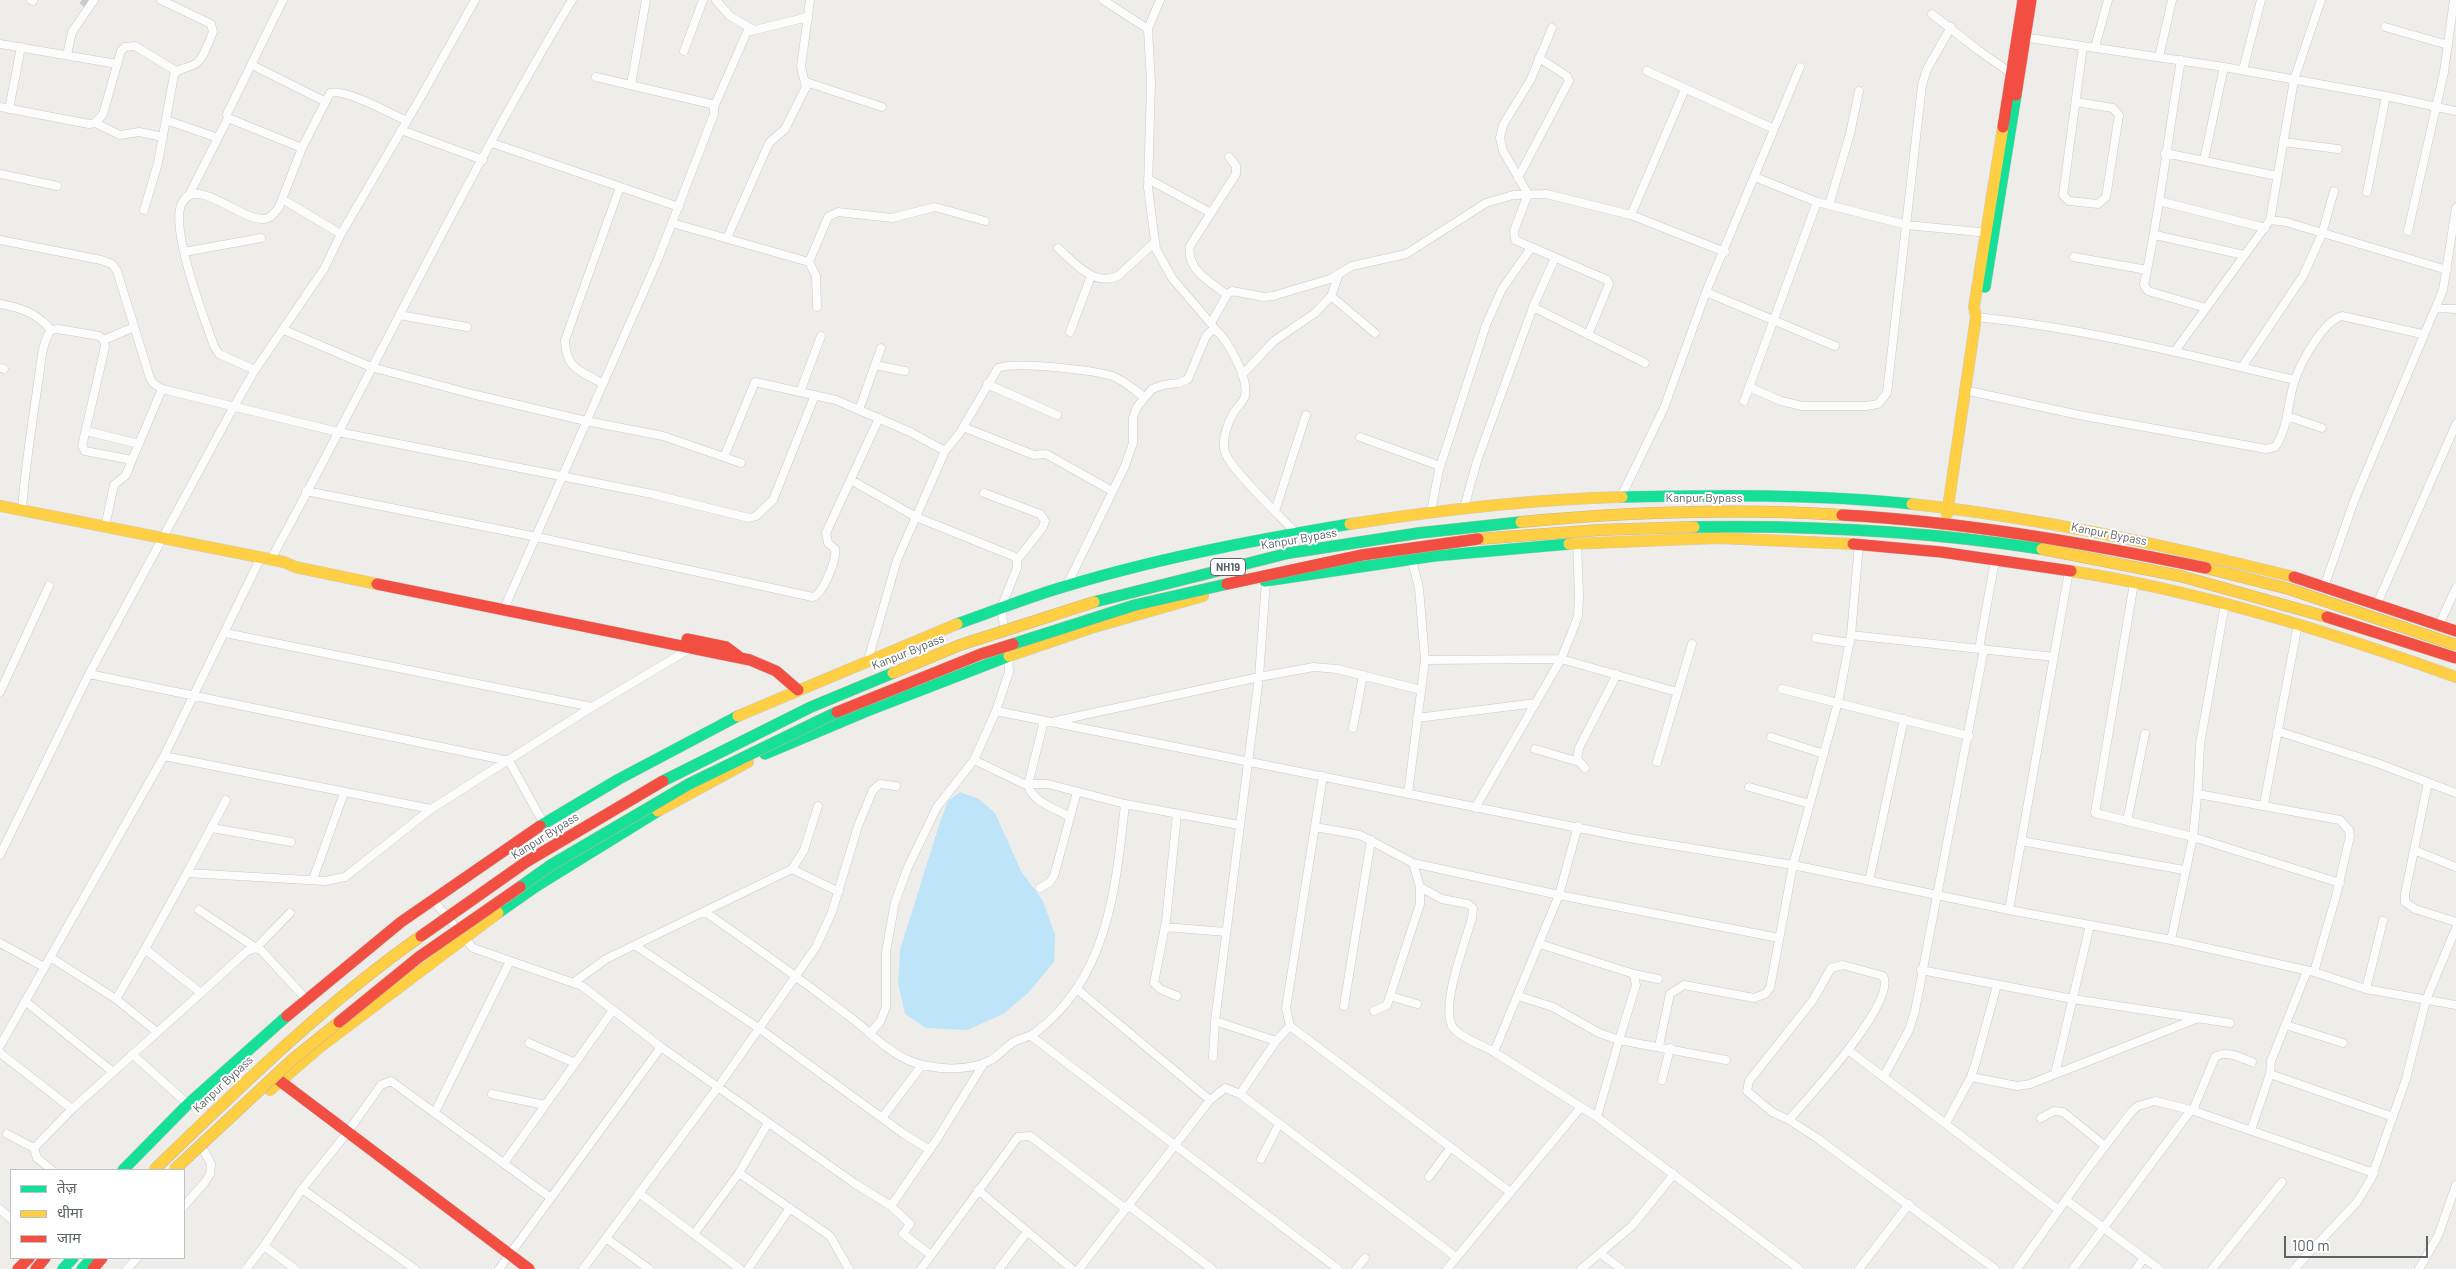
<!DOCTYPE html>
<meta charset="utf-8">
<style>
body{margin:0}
#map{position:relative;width:2456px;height:1269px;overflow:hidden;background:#efedea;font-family:Barlow,"Noto Sans Devanagari",sans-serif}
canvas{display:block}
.legend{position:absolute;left:10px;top:1169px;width:175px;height:90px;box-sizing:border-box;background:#fff;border:1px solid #bfc1c3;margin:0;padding:6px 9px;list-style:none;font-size:15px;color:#5e6368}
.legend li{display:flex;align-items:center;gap:10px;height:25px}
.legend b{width:25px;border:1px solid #bfc1c3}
.scale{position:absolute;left:2284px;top:1236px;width:144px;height:22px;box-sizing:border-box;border:2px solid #5e6368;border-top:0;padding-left:6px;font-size:15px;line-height:18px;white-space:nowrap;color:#5e6368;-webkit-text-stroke:4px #fff;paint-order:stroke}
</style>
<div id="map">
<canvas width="2456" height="1269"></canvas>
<ul class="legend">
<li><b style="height:6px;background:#16e098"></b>तेज़</li>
<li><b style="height:6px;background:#ffcf43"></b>धीमा</li>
<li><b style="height:6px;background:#f24e42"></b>जाम</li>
</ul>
<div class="scale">100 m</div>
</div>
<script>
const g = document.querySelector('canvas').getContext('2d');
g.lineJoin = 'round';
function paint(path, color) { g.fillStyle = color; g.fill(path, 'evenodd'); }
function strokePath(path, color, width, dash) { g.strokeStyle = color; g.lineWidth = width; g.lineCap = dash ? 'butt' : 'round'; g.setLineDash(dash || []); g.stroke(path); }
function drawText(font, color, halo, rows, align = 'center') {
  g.font = font + ' Barlow,sans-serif'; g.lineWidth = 4; g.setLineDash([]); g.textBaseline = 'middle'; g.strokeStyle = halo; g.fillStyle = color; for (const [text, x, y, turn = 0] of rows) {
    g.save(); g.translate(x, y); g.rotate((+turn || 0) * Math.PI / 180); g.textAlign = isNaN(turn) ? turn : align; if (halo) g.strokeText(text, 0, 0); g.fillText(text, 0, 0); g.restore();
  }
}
const water = new Path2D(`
 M 960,792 L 979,799 L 995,813 L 1021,871 L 1043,901 L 1055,935 L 1054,962 L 1028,993 L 1003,1014 L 967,1030 L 926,1028 L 905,1014 L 898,983 L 900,950 L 940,822 L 948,801 Z`);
const streetTunnel = new Path2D(`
 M 82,0 L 90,7`);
const street = new Path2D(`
 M 31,0 L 33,1
 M 283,0 L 227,114 L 228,118 L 302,148
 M 716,0 L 730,16 L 752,29
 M 1103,0 L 1148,29
 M 1160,0 L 1148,29 L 1151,83 L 1148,188 L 1156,249 L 1172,278 L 1213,326
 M 1932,14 L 1978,50 L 2011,73
 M 2385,27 L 2448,45
 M 1552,28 L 1531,79 L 1503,125 L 1500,138 L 1503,151 L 1528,194 L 1514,231 L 1515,240 L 1607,280 L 1609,284 L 1588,335
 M 2022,37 L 2224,67 L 2386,96 L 2456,111
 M 0,44 L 117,64
 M 2095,47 L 2108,0
 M 684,51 L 703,0
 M 67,55 L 72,32 L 94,0
 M 2159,57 L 2172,0
 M 2181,60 C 2168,135 2160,211 2144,285 L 2148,291 L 2206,308
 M 252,65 L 324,101
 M 2243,70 L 2261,0
 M 1647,71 L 1774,129
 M 806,82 L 882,107
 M 631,85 L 646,0
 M 1685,89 L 1631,215 L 1725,252
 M 2076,102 L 2113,108 L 2119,115 L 2106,197 L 2098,204 L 2069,201 L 2063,195 L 2083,46
 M 0,107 L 89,124 L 95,123 L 103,114 L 121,51 L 125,47 L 135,46 L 176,71
 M 714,107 L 747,32 L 808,17
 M 9,109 L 21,47
 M 166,120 L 218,138
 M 95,123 L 120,135 L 139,132 L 163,137
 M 401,130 L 483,160
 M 2283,142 L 2338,149
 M 492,143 L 679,207
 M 2165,153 L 2277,176
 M 2204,160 L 2224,67
 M 0,174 L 57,186
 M 1755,177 L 1817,202 L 1907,225 L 1989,233
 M 1518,178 L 1569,81 L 1567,76 L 1539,58
 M 1148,179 L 1211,213
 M 2367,192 L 2386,96
 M 189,195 L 228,118
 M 282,199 L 341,234
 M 2159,201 L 2265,228
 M 1829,205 L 1850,134 L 1859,91
 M 144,210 L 158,163 L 174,75 C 179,66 191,69 198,62 C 205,55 209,41 213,32 L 211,24 L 161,0
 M 2270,220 L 2286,222 L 2447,270
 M 672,223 L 809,262 L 816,276 L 817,307
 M 2408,231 L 2444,72 L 2454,0
 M 2155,235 L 2244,255
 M 727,238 L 769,143 L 785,129 L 806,87 L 801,67 L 810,0
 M 0,240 L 101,260 L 112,264 L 117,271 L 150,378 L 153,383 L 162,389 L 338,432 L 652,494 L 749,518 L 756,516 L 773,500 L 815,395
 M 1058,248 C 1075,263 1094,287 1118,276 L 1155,242
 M 184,252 L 261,238
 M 2074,257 L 2147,270
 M 809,262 L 828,217 L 838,212 L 892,218 L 935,207 L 985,221
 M 1706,292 L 1835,346
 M 1227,295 C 1211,282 1186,270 1190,246 L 1236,174 L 1236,166 L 1229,157
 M 1331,296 L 1375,333
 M 0,304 C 21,308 37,313 51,330
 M 1533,307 L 1555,258
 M 2436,308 L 2456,309
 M 399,315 L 467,327
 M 1976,317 C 2084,328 2189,355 2295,380
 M 1211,323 L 1227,295 L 1232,291 L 1264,297 L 1273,296 L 1330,279 L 1352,266 L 1406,254 L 1486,203 L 1513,195 L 1546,194 L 1631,215
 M 284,330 L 371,367 L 472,394 L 586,421 L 663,436 L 741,463
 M 1070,332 L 1091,276
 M 104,340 L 134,327
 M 2175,351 L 2270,220 L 2294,80 L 2321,0
 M 875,365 L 905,371
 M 2242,367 L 2303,276 L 2322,234 L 2334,191
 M 0,368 L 4,369
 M 255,370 L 219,354 L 214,346 C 204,318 169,227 182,203 C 197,173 246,227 268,218 C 273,216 276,211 279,207 L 302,148 L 330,93 C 345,88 391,114 407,121
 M 1242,375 L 1274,341 L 1315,313 L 1331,296 L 1339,274
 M 603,384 C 580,370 566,370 565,340 L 620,187
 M 987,384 L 1057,415
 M 1749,387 L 1781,401 L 1802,406 L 1866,406 L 1878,404 L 1887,393 L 1922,85 L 1927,69 L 1951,27
 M 1964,390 L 2079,415 L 2266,449 L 2275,447 C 2289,427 2287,402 2295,380 C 2301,362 2323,321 2342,316 L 2422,334
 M 800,392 L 821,336
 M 1744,401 L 1817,202
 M 859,410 L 881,348
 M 2287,416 L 2322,428
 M 963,427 L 1034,455 L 1046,454 L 1112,491
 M 86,431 L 139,444
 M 1360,437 L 1440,466
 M 724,457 L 755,382 L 836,400 L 910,432 L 945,451
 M 851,480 L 916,517 L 1013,556 L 1017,560 L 1017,568 L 1001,608 L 1005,632
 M 306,491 L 537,537 L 813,597 C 823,594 837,559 835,549 L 828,543 L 826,533 L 879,418
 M 984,493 L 1040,514 L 1045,521 L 1043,527 L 1017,560
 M 1621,497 L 1664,408 L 1706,292 L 1800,67
 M 1464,508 L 1477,461 L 1533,307 L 1645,363
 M 22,510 C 25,467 32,425 38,383 C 41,366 41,344 51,330 L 58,329 L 99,336 L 104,340 L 105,347 L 82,446 L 85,451 L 132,460 L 162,389
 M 1275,511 L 1306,415
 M 1431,511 L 1439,470 L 1486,325 L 1502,289 L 1531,248
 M 105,527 L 114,485 L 126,475 L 132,460
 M 270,561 C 372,374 463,182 572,0
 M 2134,583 L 2095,813 L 2193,837 L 2171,940
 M 1066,587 L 1125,466 L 1133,443 L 1133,418 L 1137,407 L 1152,389 L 1163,385 L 1179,383 L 1188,379 L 1206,336 L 1211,331 L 1216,330 C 1228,341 1249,378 1245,396 C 1244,401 1237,407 1234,412 C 1228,422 1221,440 1225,452 C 1229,468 1282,518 1296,533
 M 2324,587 L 2354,501 L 2443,290 L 2456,208
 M 2225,604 L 2200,744 L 2198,787 L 2193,837 L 2340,883
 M 2377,604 L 2456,424
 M 504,609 L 658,259 L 714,114 L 714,107 L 711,104 L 596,77
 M 2439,625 L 2456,588
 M 225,633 L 592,707
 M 1851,635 L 2054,657
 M 1816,638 L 1850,643
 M 1979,649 L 1995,560
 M 1008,653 L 1009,672 L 996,711 L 1629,838 L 1793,865 L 2009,910 L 2171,940 L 2314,972 L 2366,989 L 2456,1005
 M 868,660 L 897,560 L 945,451 L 959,434 L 998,368 C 1015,361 1092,370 1112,376 C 1124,380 1134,390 1144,397
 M 1425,660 L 1561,659 L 1677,692
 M 89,674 L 509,761 L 544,824
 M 1782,689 L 1969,736
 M 0,692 L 49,586
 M 996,711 L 974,760 L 1024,784 L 1048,784 L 1125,804 L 1239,825
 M 1417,718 L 1536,703
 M 1044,721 L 1028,785 C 1032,802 1057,809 1070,817
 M 1056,721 L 1259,677 L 1314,667 L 1337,669 L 1421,690
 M 1353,728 L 1363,675
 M 2277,731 L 2377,763 L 2456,793
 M 1771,737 L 1824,754
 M 1535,749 L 1579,762
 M 164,756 L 431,809
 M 1657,762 L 1692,644
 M 1585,768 L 1577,759 L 1579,748 L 1617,674
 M 2428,782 L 2405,894 L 2405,902 L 2415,909 L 2456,922
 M 1749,787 L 1810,804
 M 1408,794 L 1425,660 L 1419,588 L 1411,557
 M 2198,794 L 2340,820 L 2349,830 L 2350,836 L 2336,896 L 2314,972
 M 2264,804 L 2298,624
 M 1475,808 L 1561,659 L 1574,627 L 1578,616 L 1579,596 L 1577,542
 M 2127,821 L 2145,734
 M 1578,826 L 1559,895 L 1494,1052 L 1597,1117 L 1799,1269
 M 1315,827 L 1360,835 L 1413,863 L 1559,895 L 1779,938
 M 212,828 L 291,842
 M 2021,841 L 2184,870
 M 2414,850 L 2456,867
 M 0,855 L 89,674 L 233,408 L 255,370 L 324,269 L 341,234 L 422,95 L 475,0
 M 792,869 L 804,850 L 818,806
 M 187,873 L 226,800
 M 313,879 L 344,793
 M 1869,881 L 1904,719
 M 1420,887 L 1442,899 L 1468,904 L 1473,908 L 1472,918 C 1466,940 1438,1011 1454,1029 C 1463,1039 1482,1045 1494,1052
 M 1040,888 L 1050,882 L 1054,876 L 1077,792
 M 433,900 L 473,948 L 582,986 L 661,1047 L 854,1183 L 891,1206 L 910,1224 L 903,1234 L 931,1255
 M 199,910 L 256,948 L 290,913
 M 2009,910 L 2069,571
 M 705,912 C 753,945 800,979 846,1014 C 867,1029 886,1051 910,1061 C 933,1070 969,1072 991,1060 C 999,1055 1005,1048 1012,1043 C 1019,1038 1029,1038 1036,1032 C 1108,978 1116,887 1125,804
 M 1165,927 L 1226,932
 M 0,943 L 44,967
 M 636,946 L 760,1029 L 904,1134 L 930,1150
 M 50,957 L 116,999 L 157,1032
 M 1921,970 L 2073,999 L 2230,1023
 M 2307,971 L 2271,1061 L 2270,1074 L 2393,1117
 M 1634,974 L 1658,979
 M 573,983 L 606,959 L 792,869 L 839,892
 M 2366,989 L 2383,921
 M 1078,990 L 1210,1100
 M 201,993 L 247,951 L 256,948 L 261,950 L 306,999
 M 1177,996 L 1160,989 L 1154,983 L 1166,921 L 1177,814
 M 1390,996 L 1417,1004
 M 1518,996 L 1553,1007 L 1599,1033 L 1619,1040 L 1636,985 L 1634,974 L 1540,944
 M 116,999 L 145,949
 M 25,1001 L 113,1072
 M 1344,1006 L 1371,840
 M 1374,1011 L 1387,1005 L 1420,904 L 1420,887 L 1413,863
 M 2286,1025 L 2343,1043
 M 1290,1026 L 1286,1008 L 1323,776
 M 871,1032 L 880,1022 L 886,1007 L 886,952 L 895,902 L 908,867 L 937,807 L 974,760
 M 1031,1036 L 1338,1269
 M 1276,1041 L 1290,1026 L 1510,1192
 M 529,1043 L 575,1063
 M 0,1046 L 164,756 L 260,559
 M 1659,1046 L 1670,994 L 1684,985 L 1754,998 L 1765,994 L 1770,988 L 1793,865 L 1838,702 L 1851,635 L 1859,544
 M 1848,1050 L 2059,1210
 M 0,1053 L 72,1109
 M 132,1054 L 188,1104
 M 1213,1057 L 1215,1021
 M 2055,1074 L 2090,925
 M 1884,1076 L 1909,1030 L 1915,1011 L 1984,649
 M 1971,1077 L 2017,1086 L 2030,1084 L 2196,1019
 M 1662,1080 L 1670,1048
 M 492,1094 L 545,1105
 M 1240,1094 L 1276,1041 L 1215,1021 L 1259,677 L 1266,581
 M 2193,1110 L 2215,1057 C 2227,1050 2239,1057 2252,1062
 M 435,1112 L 510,961
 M 1597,1117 L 1619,1040 L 1726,1060
 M 882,1118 L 922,1065
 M 2041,1118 L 2054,1111 L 2063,1112 L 2105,1146
 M 1789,1120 C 1807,1099 1898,1001 1883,976 L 1843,965 L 1831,968 L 1813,1000 L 1749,1081 L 1747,1091 L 1772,1112 L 1789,1120 L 1817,1138 L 1995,1269
 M 1946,1123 L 1971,1077 L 1976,1062 L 1997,985
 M 2251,1130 L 2270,1074
 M 7,1134 L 34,1148
 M 1261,1159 L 1279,1124
 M 504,1163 L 613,1010
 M 52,1170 L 37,1158 L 34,1148 L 72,1109 L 201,993 L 145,949 L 187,873 L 325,881 L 345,877 L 431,809 L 592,707 L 693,647
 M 739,1173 L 830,1236 L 849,1269
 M 1429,1177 L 1451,1147
 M 302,1189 L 347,1133 L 381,1085 L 391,1081 L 551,1198
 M 978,1190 L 1072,1269
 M 639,1193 L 740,1269
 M 2066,1200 L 2159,1269
 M 1128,1205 L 1212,1269
 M 184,1206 L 205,1182 L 210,1174 L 211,1164 L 204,1151
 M 891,1206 L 939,1136 L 984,1063
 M 0,1209 L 11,1219
 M 694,1234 L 739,1173 L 768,1123
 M 606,1238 L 649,1269
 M 1600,1253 L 1621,1269
 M 127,1269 L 137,1258
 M 246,1269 L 264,1246
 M 295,1269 L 264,1246 L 302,1189 L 415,1269
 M 499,1269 L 661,1047
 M 583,1269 L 718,1087 L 816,947 L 832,912 L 858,826 L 873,790 L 880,784 L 896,786
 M 748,1269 L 790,1208
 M 921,1269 L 1018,1137 L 1030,1136 L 1126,1209
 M 999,1269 L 1027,1232
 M 1079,1269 L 1210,1100 L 1225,1088 L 1240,1094 L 1456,1257
 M 1356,1269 L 1365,1258
 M 1447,1269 L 1581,1107
 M 1581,1269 L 1632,1226 L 1674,1174
 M 1859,1269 L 1909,1204
 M 2017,1269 L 2089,1167 L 2132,1111 L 2138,1106 L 2155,1101 L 2191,1110 L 2374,1173
 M 2073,1269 L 2191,1110
 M 2136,1269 L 2144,1258
 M 2212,1269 L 2282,1182
 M 2294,1269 L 2357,1202 L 2371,1179 L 2406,1079 L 2426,1000 L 2456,928
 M 2419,1269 L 2438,1236 L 2456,1185`);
const fast = new Path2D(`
 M 1985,287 L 2016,95
 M 1622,497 C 1719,495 1816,494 1912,504
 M 1265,581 L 1434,556 L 1569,544
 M 957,624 C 988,613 1019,601 1050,591 C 1148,560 1249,541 1350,524
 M 765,754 L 872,709 L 1009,656
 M 540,826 L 619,779 L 738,716
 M 498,913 L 535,887 L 658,811
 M 123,1170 L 188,1104 L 287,1016
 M 63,1269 L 73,1258
 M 82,1269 L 92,1258`);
const slow = new Path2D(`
 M 1912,504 C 2042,518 2168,546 2294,577
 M 0,506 L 284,562 L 295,567 L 377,584
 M 1947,514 L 1976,317 L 1974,307 L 2003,127
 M 1350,524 C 1440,510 1531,499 1622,497
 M 1569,544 L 1718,538 L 1853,544
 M 2071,571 C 2204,592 2330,632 2456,677
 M 1009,656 L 1091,628 L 1203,596
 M 738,716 L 957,624
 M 658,811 L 748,762
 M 270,1090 L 320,1047 L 498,913`);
const jam = new Path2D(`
 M 2016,95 L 2031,0
 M 2003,127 L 2023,0
 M 1853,544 L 1941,552 L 2071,571
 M 2294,577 L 2456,631
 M 377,584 L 750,660 L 776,671 L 798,690
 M 687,639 L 726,647 L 738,656
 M 287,1016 L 401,922 L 540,826
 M 280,1081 L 529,1269
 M 18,1269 L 29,1258
 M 36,1269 L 45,1258
 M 93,1269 L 102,1258`);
const fastBridge = new Path2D(`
 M 1694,527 C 1811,525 1927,531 2042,549
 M 1094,602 L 1289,553 L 1419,533 L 1521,522
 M 1013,644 L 1135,605 L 1227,584
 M 663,781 L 811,707 L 893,673
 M 520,887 L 551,865 L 689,784 L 837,712`);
const slowBridge = new Path2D(`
 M 1521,522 C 1628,512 1735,508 1842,515
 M 1478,539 L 1599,530 L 1694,527
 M 2042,549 L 2180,576 L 2327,617
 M 2206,568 L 2289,589 L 2456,645
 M 893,673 L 960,645 L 1094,602
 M 154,1170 C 239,1088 324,1004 421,936
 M 174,1170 L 293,1059 L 339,1022`);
const jamBridge = new Path2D(`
 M 1842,515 C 1966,522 2085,543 2206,568
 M 1227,584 L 1362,555 L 1478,539
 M 2327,617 L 2456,658
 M 837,712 L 981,654 L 1013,644
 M 421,936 L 526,862 L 663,781
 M 339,1022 L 419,957 L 520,887`);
const shields = [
 [1228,567,35]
];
const shieldNames = [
 ["NH19",1228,567]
];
const streetNames = [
 ["Kanpur Bypass",1704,498],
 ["Kanpur Bypass",2109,534,11],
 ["Kanpur Bypass",1299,539,-10],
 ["Kanpur Bypass",908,652,-22],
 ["Kanpur Bypass",545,836,-32],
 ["Kanpur Bypass",223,1084,-43]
];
paint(water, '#bee4f9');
strokePath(streetTunnel, '#cbcaca', 8, [8, 4]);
strokePath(street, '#cacacb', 9);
strokePath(fast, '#cbcbcc', 12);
strokePath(slow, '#cbcbcc', 12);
strokePath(jam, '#cbcbcc', 12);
strokePath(street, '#fdfcfc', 8);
strokePath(fast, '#16e098', 11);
strokePath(slow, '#ffcf43', 11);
strokePath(jam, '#f24e42', 11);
strokePath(fastBridge, '#c7b496', 12, []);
strokePath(slowBridge, '#c7b496', 12, []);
strokePath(jamBridge, '#c7b496', 12, []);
strokePath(fastBridge, '#16e098', 11);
strokePath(slowBridge, '#ffcf43', 11);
strokePath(jamBridge, '#f24e42', 11);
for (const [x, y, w] of shields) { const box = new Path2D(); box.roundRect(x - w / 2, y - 8.5, w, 17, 4); g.fillStyle = '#fff'; g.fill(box); strokePath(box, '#5e6368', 1); }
drawText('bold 11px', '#5e6368', null, shieldNames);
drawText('12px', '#5e6368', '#fff', streetNames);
</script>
